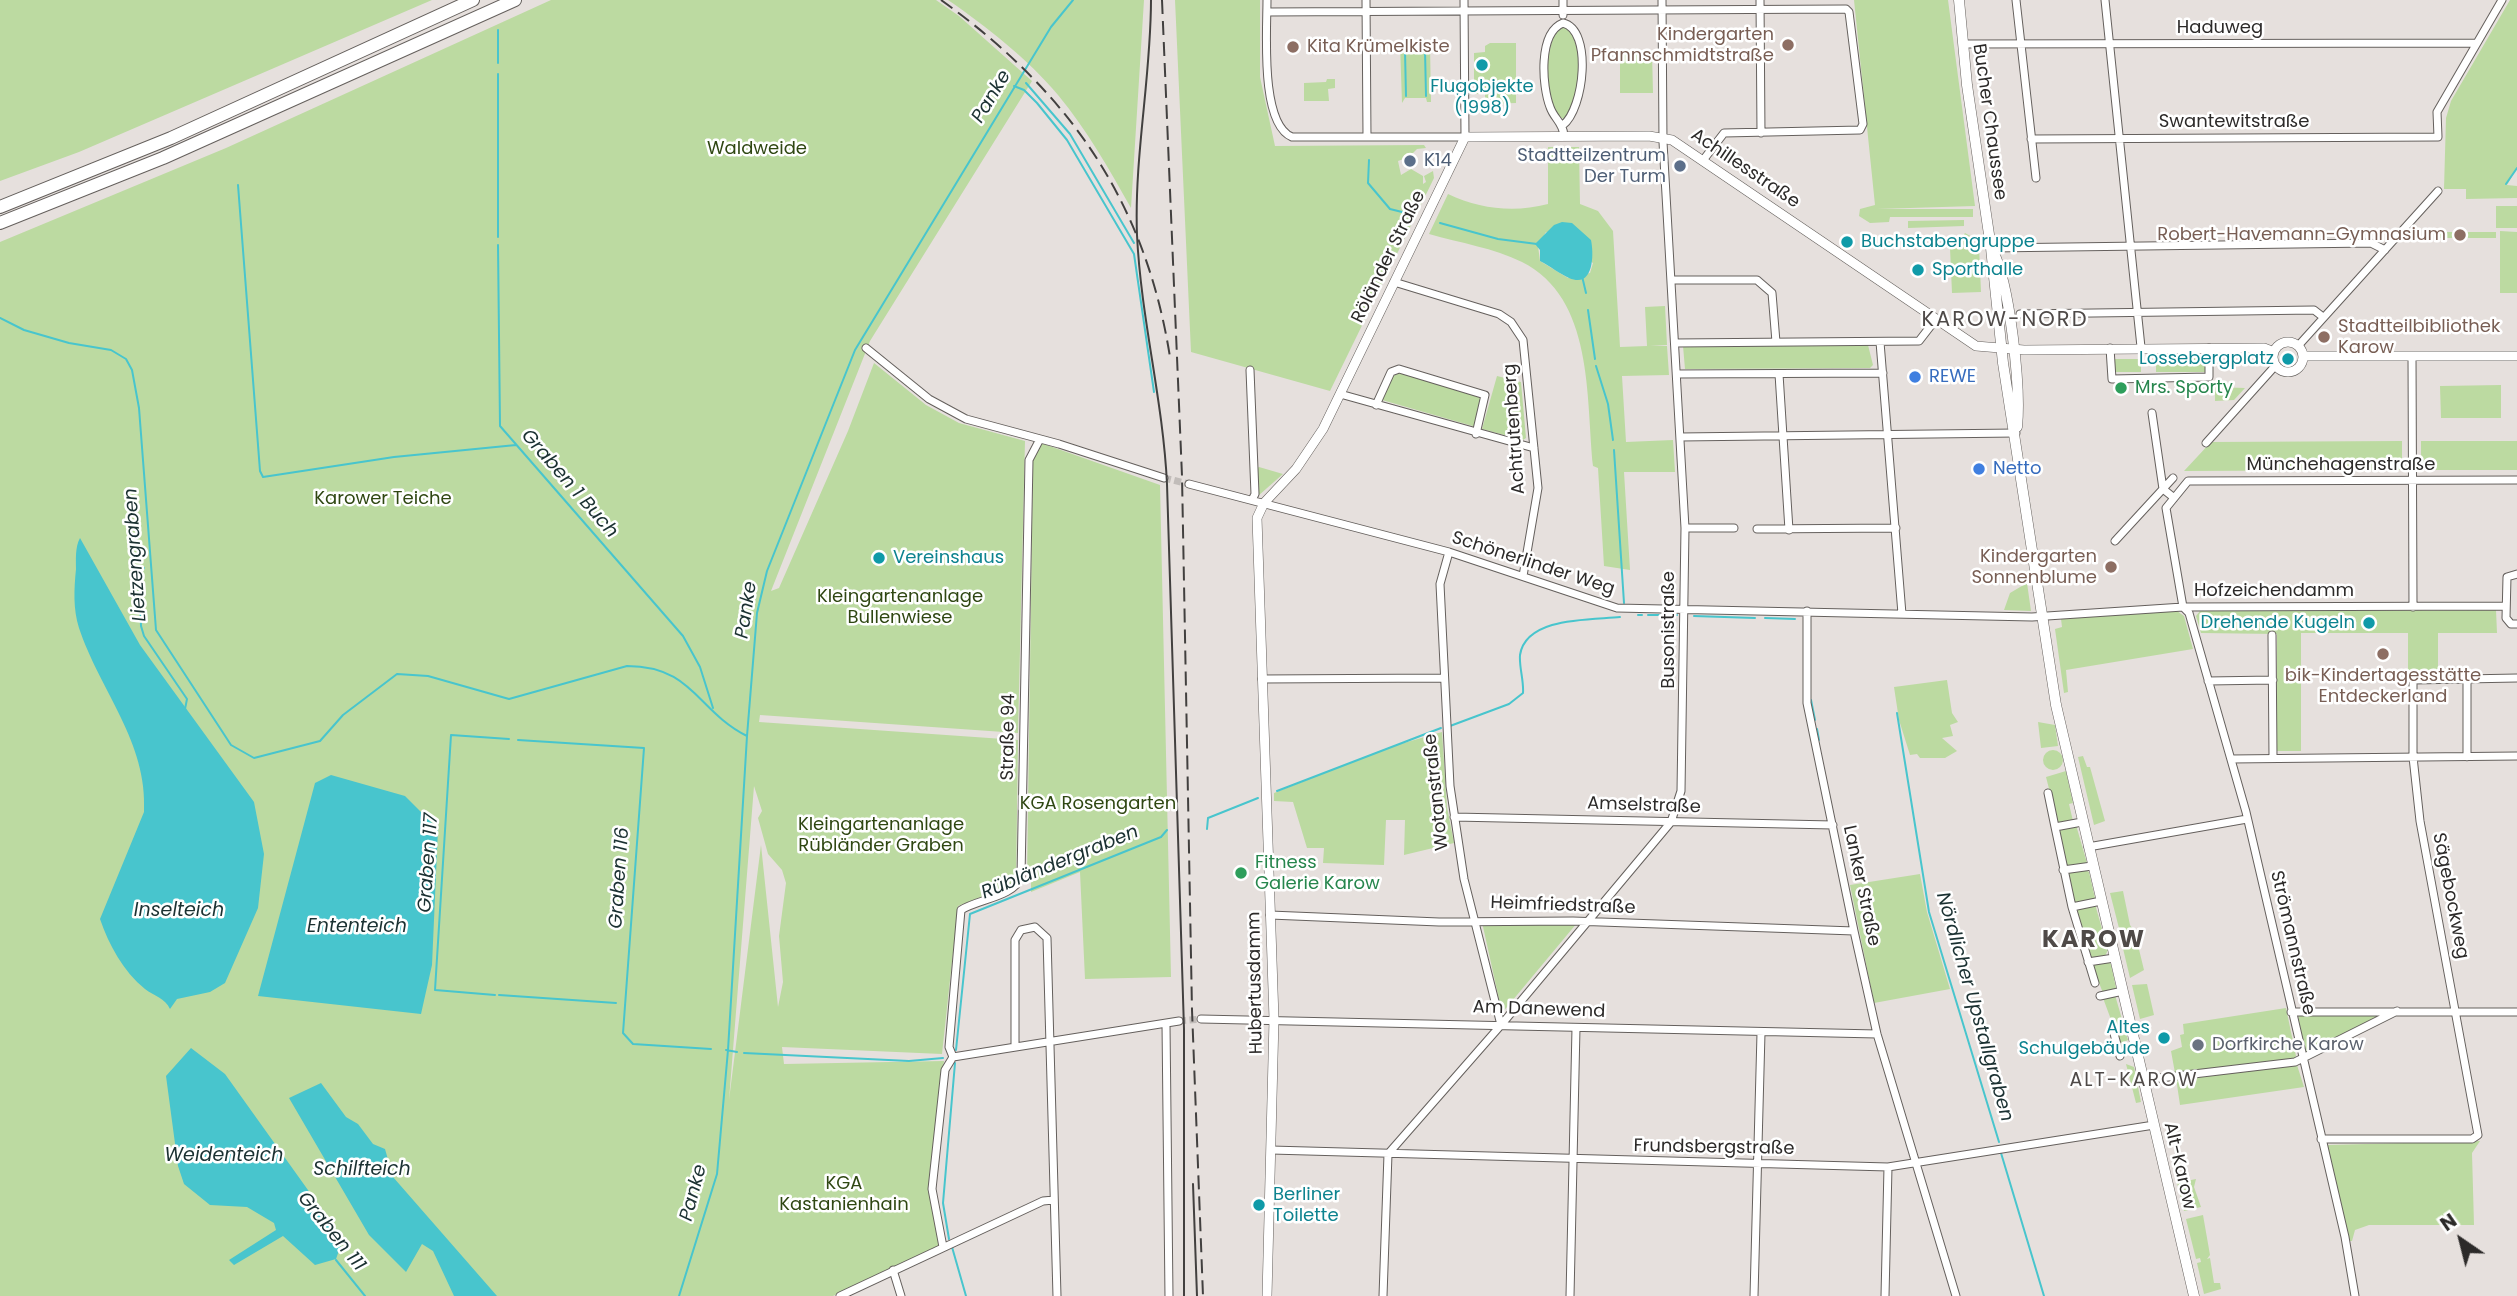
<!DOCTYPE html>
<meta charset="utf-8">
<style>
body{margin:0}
#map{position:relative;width:2517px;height:1296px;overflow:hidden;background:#e6e0dd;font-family:Poppins,sans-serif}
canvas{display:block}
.north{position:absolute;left:2426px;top:1205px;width:70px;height:70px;-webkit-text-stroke:5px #fff;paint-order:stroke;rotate:325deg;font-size:19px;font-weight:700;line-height:28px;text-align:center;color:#2c2a29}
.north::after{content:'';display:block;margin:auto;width:24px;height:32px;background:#2c2a29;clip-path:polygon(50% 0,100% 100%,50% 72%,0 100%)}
</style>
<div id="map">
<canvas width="2517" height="1296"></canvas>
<div class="north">N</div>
</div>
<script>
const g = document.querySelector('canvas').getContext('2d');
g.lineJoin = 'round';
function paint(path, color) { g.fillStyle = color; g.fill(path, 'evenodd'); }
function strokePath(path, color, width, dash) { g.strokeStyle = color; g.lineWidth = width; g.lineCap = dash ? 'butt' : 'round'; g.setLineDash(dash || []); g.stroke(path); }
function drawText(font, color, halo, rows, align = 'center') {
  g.font = font + ' Poppins,sans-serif'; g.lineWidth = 5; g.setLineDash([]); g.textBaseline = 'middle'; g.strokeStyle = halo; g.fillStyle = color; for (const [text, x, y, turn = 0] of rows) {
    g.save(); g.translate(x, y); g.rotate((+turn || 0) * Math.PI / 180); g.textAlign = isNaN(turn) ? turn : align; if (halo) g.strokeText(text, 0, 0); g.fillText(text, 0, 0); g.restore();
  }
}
const green = new Path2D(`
 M 0,0 L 432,0 L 79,152 L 0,181 Z
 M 551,0 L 936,0 L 959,16 L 1032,81 L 870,341 L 771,591 L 779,588 L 848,431 L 874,363 L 926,405 L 959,423 L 1025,441 L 1018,733 L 760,715 L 759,722 L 1018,740 L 1016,883 L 958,906 L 942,1054 L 782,1047 L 784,1064 L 944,1061 L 929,1177 L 939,1246 L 833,1296 L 0,1296 L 0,242 L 226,148 ZM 754,786 L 762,811 L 758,818 L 768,854 L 782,870 L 786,883 L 779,936 L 783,982 L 778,1007 L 761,845 L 729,1100 Z
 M 948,0 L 1144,0 L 1131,208 C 1109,169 1087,130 1058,95 C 1028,59 987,27 948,0 Z
 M 1175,0 L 1260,0 L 1260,77 L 1275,146 L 1424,145 L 1426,148 L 1417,149 L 1409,157 L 1398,161 L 1401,175 L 1411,169 L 1423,176 L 1423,184 L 1426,182 L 1424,176 L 1433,171 L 1434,178 L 1330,391 L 1191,352 Z
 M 1854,0 L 1948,0 L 1975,206 L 1877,209 L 1973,209 L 1973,217 L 1890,217 L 1889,222 L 1870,223 L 1859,216 L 1860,209 L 1875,205 Z
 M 2510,0 L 2517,0 L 2517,168 L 2507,185 L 2517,186 L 2517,198 L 2466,199 L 2466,189 L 2444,189 L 2446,118 L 2451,101 Z
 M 1561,26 L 1570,29 C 1583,56 1583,96 1564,119 C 1541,111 1544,39 1561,26 Z
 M 1427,43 L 1430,44 L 1431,102 L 1427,102 L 1426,98 L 1405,98 L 1402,103 L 1400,44 L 1404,44 L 1404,50 L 1427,49 Z
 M 1490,43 L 1516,43 L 1516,103 L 1485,104 L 1485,94 L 1474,94 L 1474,53 L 1485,52 L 1485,46 Z
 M 1620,51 L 1652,51 L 1653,93 L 1620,93 Z
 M 1327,79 L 1335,79 L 1335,88 L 1328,89 L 1329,101 L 1304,101 L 1304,83 L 1326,82 Z
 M 1548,147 L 1579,147 L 1580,204 L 1598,211 L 1613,231 L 1620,347 L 1647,346 L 1645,307 L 1665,306 L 1667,345 L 1650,346 L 1667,346 L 1669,375 L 1622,376 L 1626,442 L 1673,440 L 1675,472 L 1624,472 L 1630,570 L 1604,566 L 1598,468 L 1593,466 C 1586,397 1594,298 1522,262 C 1494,248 1460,243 1429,234 L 1448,194 C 1480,209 1514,213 1548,204 ZM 1546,232 L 1593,263 L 1590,273 L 1568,278 L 1540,261 L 1538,246 Z
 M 2496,206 L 2517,206 L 2517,228 L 2496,228 Z
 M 1964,220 L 1964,226 L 1908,228 L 1908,221 Z
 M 2500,231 L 2517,232 L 2517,293 L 2500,293 Z
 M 2440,232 L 2496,232 L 2496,238 L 2440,238 Z
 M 1965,233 L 1974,238 L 1970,247 L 1979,246 L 1981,292 L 1952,293 L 1950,248 L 1965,247 L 1960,240 Z
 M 1868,345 L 1873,365 L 1870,368 L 1685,369 L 1683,346 Z
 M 2206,358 L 2207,372 L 2156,372 L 2156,359 Z
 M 2115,359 L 2141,359 L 2141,372 L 2115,372 Z
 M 1400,373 L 1480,396 L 1483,402 L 1476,427 L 1382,400 L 1393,376 Z
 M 1497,376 L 1521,382 L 1526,438 L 1523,440 L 1482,429 Z
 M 2501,385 L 2501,418 L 2441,418 L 2440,386 Z
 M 2215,388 L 2215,387 L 2245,388 L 2234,400 L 2215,401 Z
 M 2402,441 L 2402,470 L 2184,471 L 2211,442 Z
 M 2421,441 L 2517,441 L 2517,470 L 2421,470 Z
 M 1041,443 L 1160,485 L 1171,977 L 1085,979 L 1080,872 L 1031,892 L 1031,877 L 1027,876 L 1033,459 Z
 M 1259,467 L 1283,474 L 1258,496 L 1256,469 Z
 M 2027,583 L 2031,611 L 2004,610 L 2010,593 Z
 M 2496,610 L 2497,633 L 2438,633 L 2438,676 L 2408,676 L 2408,633 L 2301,633 L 2301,751 L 2277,751 L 2277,634 L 2201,633 L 2196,616 L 2200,611 Z
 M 2177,611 L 2184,616 L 2193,649 L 2066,670 L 2068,692 L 2064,693 L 2055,629 L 2062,627 L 2061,619 Z
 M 1947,680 L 1952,713 L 1958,722 L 1950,725 L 1953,736 L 1942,738 L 1957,751 L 1945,758 L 1920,758 L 1917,754 L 1910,755 L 1899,720 L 1894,687 Z
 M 2038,722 L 2055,725 L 2058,746 L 2041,748 Z
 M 1442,732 L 1447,807 L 1454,843 L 1404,855 L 1405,820 L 1386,820 L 1384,865 L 1323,863 L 1324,848 L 1307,848 L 1293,802 L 1274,801 L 1274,793 L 1390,747 Z
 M2043 760a10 10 0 1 1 20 0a10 10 0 1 1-20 0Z
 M 2083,756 L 2087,767 L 2090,767 L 2105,821 L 2094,825 L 2078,757 Z
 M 2066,771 L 2073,803 L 2069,804 L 2073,821 L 2058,824 L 2046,777 Z
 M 2076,825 L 2087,863 L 2066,867 L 2059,829 Z
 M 2083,869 L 2089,872 L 2095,898 L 2074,903 L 2066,875 L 2068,871 Z
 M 1920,874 L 1927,912 L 1950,989 L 1874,1003 L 1850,885 Z
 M 2123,891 L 2130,925 L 2134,931 L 2121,936 L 2110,893 Z
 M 2095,904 L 2108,950 L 2105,956 L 2092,958 L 2075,911 Z
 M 1482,922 L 1577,923 L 1502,1013 Z
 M 2136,937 L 2144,970 L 2130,978 L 2121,940 Z
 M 2106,961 L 2111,964 L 2116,988 L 2103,993 L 2092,965 Z
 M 2147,984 L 2154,1015 L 2140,1019 L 2132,985 Z
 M 2115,995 L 2128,1040 L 2120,1044 L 2103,998 Z
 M 2286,1008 L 2296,1056 L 2294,1059 L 2175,1073 L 2171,1051 L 2182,1047 L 2180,1035 L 2184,1034 L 2183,1024 Z
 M 2384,1014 L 2306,1054 L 2305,1053 L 2298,1015 Z
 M 2126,1064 L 2134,1067 L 2141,1102 L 2136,1103 Z
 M 2297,1065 L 2304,1087 L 2180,1105 L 2176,1078 Z
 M 2480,1141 L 2472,1153 L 2474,1225 L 2369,1225 L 2355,1230 L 2352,1241 L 2347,1241 L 2326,1147 L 2328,1145 Z
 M 2181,1178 L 2186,1181 L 2196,1179 L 2194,1187 L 2201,1207 L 2184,1211 L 2182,1203 L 2187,1202 L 2186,1197 L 2181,1198 L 2176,1179 Z
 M 2203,1215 L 2210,1255 L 2207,1259 L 2210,1258 L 2214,1283 L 2220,1283 L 2221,1289 L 2204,1294 L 2197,1263 L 2201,1262 L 2200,1258 L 2196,1259 L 2186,1219 Z`);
const water = new Path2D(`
 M 1562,222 L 1572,223 L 1591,240 C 1594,254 1594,289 1569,278 C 1560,274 1550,266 1540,261 L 1540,250 L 1535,244 L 1554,225 Z
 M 80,538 L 140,645 L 254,802 L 264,854 L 258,908 L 225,983 L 210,992 L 177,999 L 170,1009 C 165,998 154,996 145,989 C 123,971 109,945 100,919 L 144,812 C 148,742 100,691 79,628 C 73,609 74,589 76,569 C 76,559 75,547 80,538 Z
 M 331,775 L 405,796 L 438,829 L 432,965 L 421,1014 L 258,996 L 315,783 Z
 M 191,1048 L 225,1074 L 343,1239 L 336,1259 L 315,1265 L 283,1236 L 234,1265 L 229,1260 L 276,1230 L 274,1223 L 247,1207 L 210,1205 L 184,1184 L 178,1166 L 166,1076 Z
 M 321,1083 L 346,1117 L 358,1124 L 373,1144 L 385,1149 L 393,1177 L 497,1296 L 454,1296 L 433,1251 L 422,1244 L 406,1272 L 369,1235 L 289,1098 Z`);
const stream = new Path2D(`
 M 498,30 L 498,63
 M 1425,50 L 1426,96
 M 1405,51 L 1406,96
 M 498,74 L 498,237
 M 1026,83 L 1070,134 L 1134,243
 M 1014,86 L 1024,90 L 1037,103 L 1067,140 L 1134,254 L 1154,392
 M 1369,160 L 1368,183 L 1390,209 L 1414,215
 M 2506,184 L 2517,168
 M 238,185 L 260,471 L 263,477 L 394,457 L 516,445
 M 1440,223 L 1498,239 L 1537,244
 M 498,245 L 500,426 L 683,636 L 700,667 L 713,708
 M 1582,276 L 1586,293
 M 1588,310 L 1595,359
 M 0,318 L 24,330 L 69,343 L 111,350 L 126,359 L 132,370 L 139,408 L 156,630 L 231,745 L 254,758 L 320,741 L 343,715 L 397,674 L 428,676 L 509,699 L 627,666 C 693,666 697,711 747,736
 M 1596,366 L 1608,404 L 1613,440
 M 1614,450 L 1624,603
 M 144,568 L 139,573 L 141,626 L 144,636 L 187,699 L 185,709
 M 1638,615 L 1642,615
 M 1648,615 L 1677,615
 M 1694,616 L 1755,618
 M 1765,618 L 1795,619
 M 1811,700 L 1815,720
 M 1897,713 L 1929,912 L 1999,1142
 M 1450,726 L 1509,704 L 1523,693 C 1524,681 1519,667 1520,655 C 1526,616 1593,620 1620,617
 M 1817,729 L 1819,740
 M 518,740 L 644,748 L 623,1033 L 633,1044 L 711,1049
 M 1277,791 L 1441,728
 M 1207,829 L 1208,818 L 1258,798
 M 495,995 L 435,990 L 451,735 L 509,739
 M 499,995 L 616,1003
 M 726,1050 L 737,1052
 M 956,1050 L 970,914 L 1161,837 L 1167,830
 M 744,1053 L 909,1061 L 943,1058
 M 2001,1153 L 2044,1296
 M 949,1239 L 943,1203 L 955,1063
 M 952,1247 L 966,1296
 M 336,1260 L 365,1296
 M 679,1296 L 717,1174 L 728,1050 L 747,736 L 757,613 L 767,571 L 855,350 L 1051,27 L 1073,0`);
const minorTunnel = new Path2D(`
 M 1164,478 L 1189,484
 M 1179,1021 L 1201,1019`);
const minor = new Path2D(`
 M 1267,0 C 1267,31 1260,124 1292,137 L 1465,137 L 1464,0
 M 1366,0 L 1367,136
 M 1760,0 L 1761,133
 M 2016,0 L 2036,178
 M 2105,0 L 2141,347
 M 1267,12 L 1846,9 L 1849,12 L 1863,124 L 1860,130 L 1724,133 L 1704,159
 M 1563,15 L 1563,0
 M 1963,44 L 2477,43
 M 1563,125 C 1584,109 1593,30 1563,23 C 1538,33 1542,86 1550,107 C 1554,119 1563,122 1564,136
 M 2031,139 L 2438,137 L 2437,112 L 2502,0
 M 1991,248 L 2371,243 L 2385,250
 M 1671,280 L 1757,280 L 1772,293 L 1776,342
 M 1394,282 L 1499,314 L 1511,322 L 1523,340 L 1538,488 L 1523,576
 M 2020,314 L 2314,310 L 2323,317
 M 1880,342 L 1902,614
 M 1675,343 L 1919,341 L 1936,319
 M 2298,346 L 2438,191
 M 866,348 L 929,399 L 966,419 L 1059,444 L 1164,478
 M 2110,348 L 2112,379 L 2209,377 L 2209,348
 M 2412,356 L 2413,607
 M 1250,370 L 1255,494 L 1252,500
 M 1677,374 L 1883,373
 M 1779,374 L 1789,530
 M 1340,394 L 1534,448
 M 1376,405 L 1391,372 L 1399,369 L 1485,395 L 1476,434
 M 2152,413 L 2163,489 L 2173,497
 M 1680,437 L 2016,433
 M 2206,443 L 2276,365
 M 1189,484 L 1449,552 L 1617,608 L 2032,617 L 2183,607 L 2506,606
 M 1685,528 L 1734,528
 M 1757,529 L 1896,528
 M 2115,541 L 2173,478
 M 1449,552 L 1440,584 L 1450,786 L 1464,879 L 1501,1025
 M 2517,574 L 2507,577 L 2506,618 L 2511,624 L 2517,624
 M 1807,611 L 1807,703 L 1854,931 L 1877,1034 L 1956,1296
 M 2272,635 L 2273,757
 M 1262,679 L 1443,678
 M 2467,679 L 2467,757
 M 2208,681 L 2273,680
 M 2231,759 L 2517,756
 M 2048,793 L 2055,827 L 2082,822
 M 1454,817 L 1833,825
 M 2055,827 L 2072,907 L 2095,983
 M 2088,847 L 2247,819
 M 2063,870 L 2092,866
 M 2072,907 L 2101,901
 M 1270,915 L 1439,922 L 1573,921 L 1854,931
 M 2088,962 L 2114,958
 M 2100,996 L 2123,991
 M 2291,1012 L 2517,1012
 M 1201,1019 L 1877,1034
 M 1166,1024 L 1169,1296
 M 2112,1026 L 2120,1056
 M 1015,1047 L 1015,940 L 1021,930 L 1035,927 L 1047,938 L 1057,1296
 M 953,1057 L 949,1047 L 961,910 C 978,899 1014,897 1021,877 L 1029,460 L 1040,439
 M 953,1057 L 1179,1021
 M 2143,1080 L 2295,1062 L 2397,1011
 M 2321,1139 L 2472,1139 L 2478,1135 L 2420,821 L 2413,757 L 2413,680 L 2517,678
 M 1271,1150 L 1888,1167 L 2154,1125
 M 1388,1154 L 1501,1025 L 1671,822 L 1681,791 L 1685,528 L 1663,142 L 1662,0
 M 943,1247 L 932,1189 L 945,1070 L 953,1057
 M 893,1270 L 901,1296
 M 840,1296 L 1043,1201 L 1054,1200
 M 1383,1296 L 1388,1154
 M 1570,1296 L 1576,1028
 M 1754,1296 L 1761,1033
 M 1885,1296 L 1888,1167
 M 2355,1296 L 2345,1237 L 2246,812 L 2189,613 L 2183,607 L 2166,508 L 2188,481 L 2517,480`);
const tertiary = new Path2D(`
 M2273 357a15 15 0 1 1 30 0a15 15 0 1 1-30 0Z
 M 2303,356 L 2517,356
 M 1267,1296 L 1274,1019 L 1257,518 L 1264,503 L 1296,469 L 1323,429 L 1465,137 L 1649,136 L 1672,140 L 1976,346 L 2024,350 L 2264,348 L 2274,352`);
const secondary = new Path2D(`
 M 1959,0 L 1967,85 L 1991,248 L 2003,363 L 2056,705 L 2194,1296
 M 1992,249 C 2010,284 2021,387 2017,427`);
const motorway = new Path2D(`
 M 0,207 L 171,138 L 473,0
 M 0,223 L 163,158 L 515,0`);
const tram = new Path2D(`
 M 1151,0 C 1151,78 1134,156 1137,235 C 1141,319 1163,400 1167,484 L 1184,1029 L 1184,1296
 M 1193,1184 L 1197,1296`);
const rail = new Path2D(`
 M 941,0 C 1068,91 1145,200 1170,357
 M 1162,0 L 1182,476 L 1192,1010 L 1203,1296`);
const markers = [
 [1788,45,7,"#8d6e63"],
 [1293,47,7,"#8d6e63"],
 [1482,65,7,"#0f9aa8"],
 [1410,161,7,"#5c6f8a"],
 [1680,166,7,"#5c6f8a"],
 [2460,235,7,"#8d6e63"],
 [1847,242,7,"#0f9aa8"],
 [1918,270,7,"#0f9aa8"],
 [2324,337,7,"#8d6e63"],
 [2288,359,7,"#0f9aa8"],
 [1915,377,7,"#3f7fe0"],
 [2121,388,7,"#2e9e5b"],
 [1979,469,7,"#3f7fe0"],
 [879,558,7,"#0f9aa8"],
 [2111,567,7,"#8d6e63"],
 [2369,623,7,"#0f9aa8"],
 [2383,654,7,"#8d6e63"],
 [1241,873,7,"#2e9e5b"],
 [2164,1038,7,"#0f9aa8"],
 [2198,1045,7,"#6b7280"],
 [1259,1205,7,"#0f9aa8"]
];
const streetNames = [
 ["Haduweg",2220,28],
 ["Bucher Chaussee",1989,122,82],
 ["Swantewitstraße",2234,122],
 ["Achillesstraße",1745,169,34],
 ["Röländer Straße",1389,257,-64],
 ["Achtrutenberg",1515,429,-94],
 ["Münchehagenstraße",2341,465],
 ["Schönerlinder Weg",1533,564,18],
 ["Hofzeichendamm",2274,591],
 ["Busonistraße",1669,630,-90],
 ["Straße 94",1009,737,-89],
 ["Wotanstraße",1437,792,-96],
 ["Amselstraße",1644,806,2],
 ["Lanker Straße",1861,886,78],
 ["Sägebockweg",2450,896,79],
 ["Heimfriedstraße",1563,906,2],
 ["Strömannstraße",2292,943,77],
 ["Hubertusdamm",1256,983,-91],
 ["Am Danewend",1539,1010,2],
 ["Frundsbergstraße",1714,1148,1],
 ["Alt-Karow",2179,1166,77]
];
const educationNames = [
 ["Kindergarten",1774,35],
 ["Pfannschmidtstraße",1774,56],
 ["Kita Krümelkiste",1307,47,"left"],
 ["Robert-Havemann-Gymnasium",2446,235],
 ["Stadtteilbibliothek",2338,327,"left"],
 ["Karow",2338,348,"left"],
 ["Kindergarten",2097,557],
 ["Sonnenblume",2097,578],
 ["bik-Kindertagesstätte",2383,676,"center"],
 ["Entdeckerland",2383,697,"center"]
];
const cultureNames = [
 ["Flugobjekte",1482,87,"center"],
 ["(1998)",1482,108,"center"],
 ["Buchstabengruppe",1861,242],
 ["Sporthalle",1932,270],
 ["Lossebergplatz",2274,359,"right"],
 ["Vereinshaus",893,558],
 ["Drehende Kugeln",2355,623,"right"],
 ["Altes",2150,1028,"right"],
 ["Schulgebäude",2150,1049,"right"],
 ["Berliner",1273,1195],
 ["Toilette",1273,1216]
];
const parkNames = [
 ["Waldweide",757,149],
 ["Karower Teiche",383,499],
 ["Kleingartenanlage",900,597],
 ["Bullenwiese",900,618],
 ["KGA Rosengarten",1098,804],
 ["Kleingartenanlage",881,825],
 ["Rübländer Graben",881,846],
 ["KGA",844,1184],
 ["Kastanienhain",844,1205]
];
const serviceNames = [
 ["Stadtteilzentrum",1666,156],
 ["Der Turm",1666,177],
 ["K14",1424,161,"left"]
];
const shopNames = [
 ["REWE",1929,377],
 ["Netto",1993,469]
];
const leisureNames = [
 ["Mrs. Sporty",2135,388],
 ["Fitness",1255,863],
 ["Galerie Karow",1255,884]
];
const worshipNames = [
 ["Dorfkirche Karow",2212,1045]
];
const waterNames = [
 ["Panke",992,97,-59],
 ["Graben 1 Buch",569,484,49],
 ["Lietzengraben",136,555,-94],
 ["Panke",747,610,-81],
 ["Graben 117",429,863,-86],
 ["Rübländergraben",1060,863,-22],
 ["Graben 116",620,878,-86],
 ["Inselteich",179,911],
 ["Ententeich",357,927],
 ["Nördlicher Upstallgraben",1974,1007,74],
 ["Weidenteich",224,1156],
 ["Schilfteich",362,1170],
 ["Panke",694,1193,-75],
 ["Graben 111",331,1232,51]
];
const neighbourhoodNames = [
 ["ALT-KAROW",2134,1081]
];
const quarterNames = [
 ["KAROW-NORD",2005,321]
];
const districtNames = [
 ["KAROW",2094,941]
];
paint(green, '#bcdaa1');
paint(water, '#48c5cd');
strokePath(stream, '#48c5cd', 2);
strokePath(minorTunnel, '#c1bcb9', 7, [7, 3.5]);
strokePath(minor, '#65605d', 9);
strokePath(tertiary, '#65605d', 10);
strokePath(secondary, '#65605d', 11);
strokePath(motorway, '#65605d', 14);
strokePath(minor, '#fff', 7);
strokePath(tertiary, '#fff', 9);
strokePath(secondary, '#fff', 10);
strokePath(motorway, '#fff', 12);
strokePath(tram, '#42403f', 2);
strokePath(rail, '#42403f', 2, [14, 7]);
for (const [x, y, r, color] of markers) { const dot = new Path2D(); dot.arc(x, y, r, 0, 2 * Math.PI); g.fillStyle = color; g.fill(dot); strokePath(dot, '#fff', 2.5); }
drawText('18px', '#2c2a29', '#fff', streetNames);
drawText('18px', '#785e54', '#fff', educationNames, 'right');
drawText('18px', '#0d838f', '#fff', cultureNames, 'left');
drawText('18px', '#2f4712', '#fff', parkNames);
drawText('18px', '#4e5e75', '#fff', serviceNames, 'right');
drawText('18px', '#366cbe', '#fff', shopNames, 'left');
drawText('18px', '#27864d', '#fff', leisureNames, 'left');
drawText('18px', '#5b616d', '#fff', worshipNames, 'left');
drawText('italic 19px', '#1b3132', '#fff', waterNames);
g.letterSpacing = '2px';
drawText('19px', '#4f4a48', '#fff', neighbourhoodNames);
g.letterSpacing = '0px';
g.letterSpacing = '2px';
drawText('21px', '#4f4a48', '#fff', quarterNames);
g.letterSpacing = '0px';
g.letterSpacing = '2px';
drawText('bold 24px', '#4f4a48', '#fff', districtNames);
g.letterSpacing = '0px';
</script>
